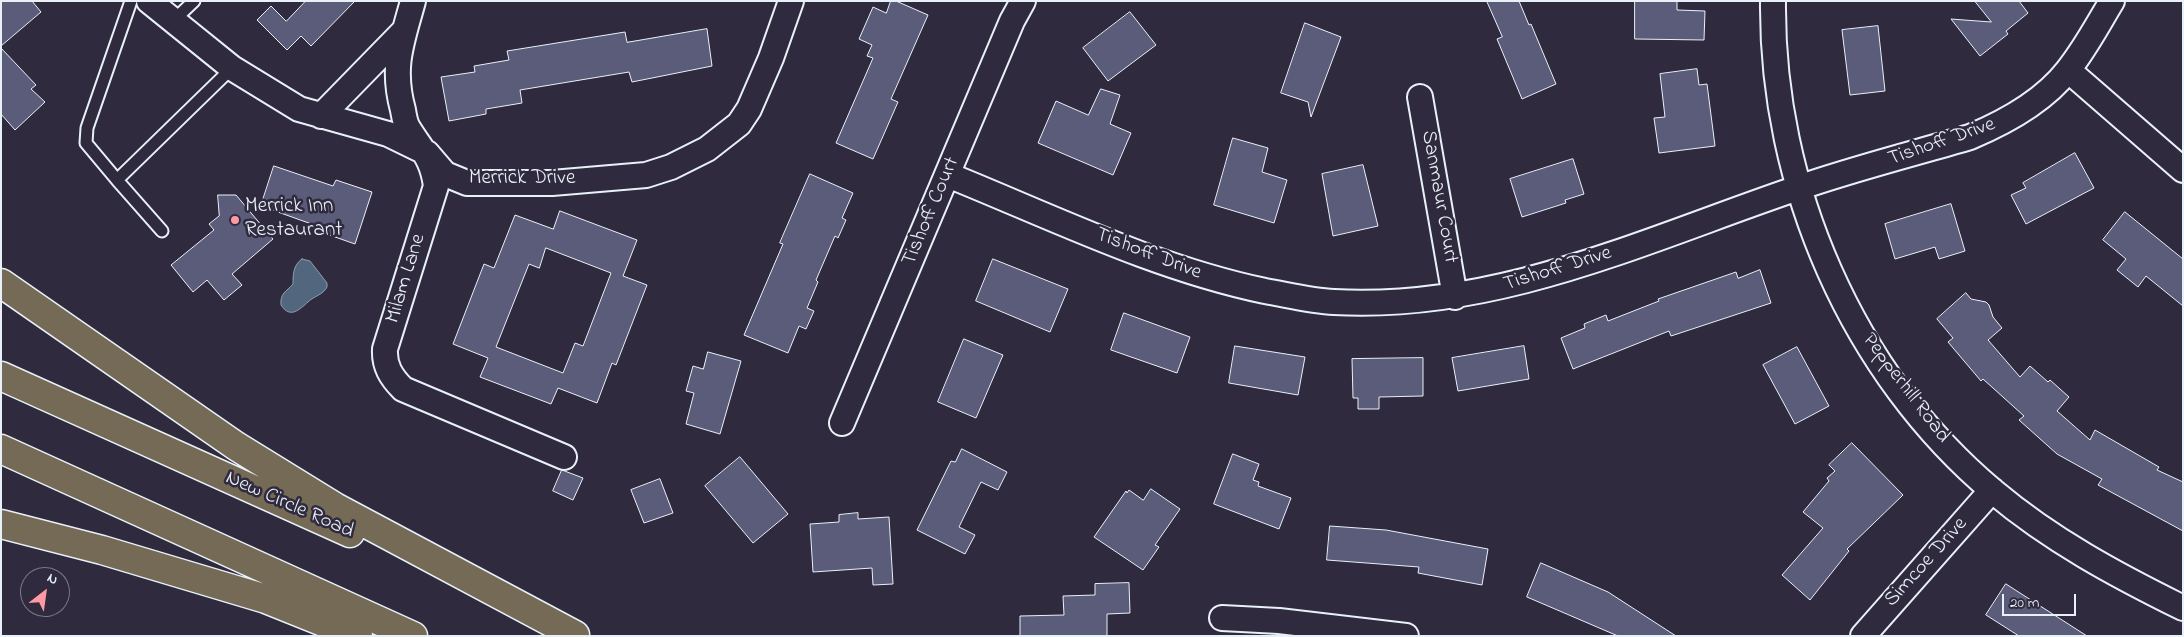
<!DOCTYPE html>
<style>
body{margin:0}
#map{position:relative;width:2184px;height:637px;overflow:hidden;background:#2f2a3d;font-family:"Indie Flower",sans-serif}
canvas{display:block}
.frame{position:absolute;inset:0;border:2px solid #e8f1f8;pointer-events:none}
.north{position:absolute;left:20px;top:567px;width:50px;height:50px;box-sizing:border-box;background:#2f2a3d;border:1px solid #797a88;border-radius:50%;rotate:30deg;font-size:14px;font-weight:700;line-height:20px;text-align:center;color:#e8f1f8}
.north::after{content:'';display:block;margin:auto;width:18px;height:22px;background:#ff9aa2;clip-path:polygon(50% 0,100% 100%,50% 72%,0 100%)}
.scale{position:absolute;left:2002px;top:594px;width:74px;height:22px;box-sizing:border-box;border:2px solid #e8f1f8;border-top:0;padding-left:6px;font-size:15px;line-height:18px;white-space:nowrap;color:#e8f1f8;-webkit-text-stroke:4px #2f2a3d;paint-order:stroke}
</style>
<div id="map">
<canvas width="2184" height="637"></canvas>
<div class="frame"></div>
<div class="north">N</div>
<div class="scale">20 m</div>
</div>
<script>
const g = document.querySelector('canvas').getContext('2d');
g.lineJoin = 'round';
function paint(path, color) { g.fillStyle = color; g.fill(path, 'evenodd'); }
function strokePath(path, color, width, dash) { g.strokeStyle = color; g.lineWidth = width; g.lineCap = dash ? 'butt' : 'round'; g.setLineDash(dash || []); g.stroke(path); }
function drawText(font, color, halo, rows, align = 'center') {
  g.font = font + ' "Indie Flower",sans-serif'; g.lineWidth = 5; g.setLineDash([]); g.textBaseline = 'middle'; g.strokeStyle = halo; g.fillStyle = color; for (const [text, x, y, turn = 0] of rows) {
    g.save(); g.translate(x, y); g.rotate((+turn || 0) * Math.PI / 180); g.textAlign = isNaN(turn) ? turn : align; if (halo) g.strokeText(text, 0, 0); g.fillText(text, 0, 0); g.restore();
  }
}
const water = new Path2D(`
 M 302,259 L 310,261 L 327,283 L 327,287 C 323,295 314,296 308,302 C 299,310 290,319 281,305 C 280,293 286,292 293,284 C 293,275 293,265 302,259 Z`);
const building = new Path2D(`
 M 1,1 L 32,1 L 41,12 L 1,46 Z
 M 306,1 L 355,1 L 311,46 L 301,36 L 287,50 L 257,20 L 271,6 L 286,21 Z
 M 891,1 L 896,1 L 928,15 L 891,99 L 898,102 L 873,159 L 836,143 L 873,58 L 867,56 L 872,45 L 859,39 L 873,7 L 886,13 Z
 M 1487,1 L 1519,1 L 1529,25 L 1531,24 L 1556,84 L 1522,99 L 1497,39 L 1502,37 Z
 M 1635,1 L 1677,1 L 1677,10 L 1705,11 L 1704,40 L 1635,39 Z
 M 1975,1 L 2019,1 L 2028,13 L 2006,31 L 2008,34 L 1980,56 L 1951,19 L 1991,22 Z
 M 1130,12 L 1156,45 L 1108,81 L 1083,48 Z
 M 1305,23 L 1341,37 L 1311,117 L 1308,102 L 1281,93 Z
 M 1878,26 L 1885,91 L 1850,95 L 1842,30 Z
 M 707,29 L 712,66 L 632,82 L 629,72 L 520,90 L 522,103 L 486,109 L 486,114 L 449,121 L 441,77 L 475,72 L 474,66 L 509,60 L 507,51 L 625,32 L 627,42 Z
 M 1,48 L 36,85 L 31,89 L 45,102 L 15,130 L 1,114 Z
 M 1697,69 L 1699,85 L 1707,84 L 1715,146 L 1659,153 L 1654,118 L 1665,117 L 1660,74 Z
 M 1101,89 L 1120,95 L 1110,124 L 1131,133 L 1113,175 L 1038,143 L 1056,101 L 1088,115 Z
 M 1233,138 L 1268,148 L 1262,172 L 1287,180 L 1274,223 L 1214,205 Z
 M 2075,153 L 2094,188 L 2026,224 L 2011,195 L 2026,188 L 2023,183 Z
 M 1573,159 L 1584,194 L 1565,200 L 1566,203 L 1522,217 L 1510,179 Z
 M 1363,165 L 1378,226 L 1333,236 L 1322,174 Z
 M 274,166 L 333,186 L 336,180 L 372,192 L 355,244 L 318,231 L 320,227 L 261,206 Z
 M 810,174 L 853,193 L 842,218 L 846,220 L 838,238 L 835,236 L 816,280 L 818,282 L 807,308 L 814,311 L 806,329 L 799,326 L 788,353 L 744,335 L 783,244 L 780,243 Z
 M 218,195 L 236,195 L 273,239 L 232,274 L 242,285 L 224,300 L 207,280 L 193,292 L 171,265 L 214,230 L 209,224 L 219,216 Z
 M 1951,204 L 1965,251 L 1939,259 L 1935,247 L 1895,259 L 1885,224 Z
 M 560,211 L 637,240 L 623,276 L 647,285 L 616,365 L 612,363 L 597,403 L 558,388 L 551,404 L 480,377 L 488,358 L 453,344 L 484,264 L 494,268 L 515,215 L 553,229 ZM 546,248 L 611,273 L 583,346 L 575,343 L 563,373 L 496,347 L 529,264 L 539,268 Z
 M 2125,212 L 2183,259 L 2183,306 L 2146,276 L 2138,287 L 2117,270 L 2126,259 L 2103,240 Z
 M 993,259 L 1068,289 L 1050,332 L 976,301 Z
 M 1760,270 L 1771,303 L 1671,336 L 1669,331 L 1573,369 L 1561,338 L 1585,328 L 1584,324 L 1606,315 L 1608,321 L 1659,301 L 1658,299 L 1736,272 L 1738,278 Z
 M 1966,293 L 1971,299 L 1986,302 L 1989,305 L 1993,317 L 2002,328 L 1988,340 L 2020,377 L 2030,366 L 2048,382 L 2050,380 L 2069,397 L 2057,411 L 2090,440 L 2095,430 L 2159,467 L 2157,470 L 2183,482 L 2183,531 L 2098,485 L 2102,479 L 2057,454 L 2019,420 L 2024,416 L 1983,379 L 1981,381 L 1948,342 L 1953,338 L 1937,319 Z
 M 1124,313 L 1190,337 L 1177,373 L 1111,350 Z
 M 964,339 L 1003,355 L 976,418 L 938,402 Z
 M 1235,346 L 1305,357 L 1298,395 L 1229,383 Z
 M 1524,346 L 1529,379 L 1458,391 L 1452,358 Z
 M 1797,347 L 1829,406 L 1795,424 L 1763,365 Z
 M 708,352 L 741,361 L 720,434 L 686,424 L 694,393 L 686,391 L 693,366 L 703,369 Z
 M 1423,358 L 1423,396 L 1379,397 L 1379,409 L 1358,409 L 1358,398 L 1353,398 L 1352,359 Z
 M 1852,443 L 1903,495 L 1847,549 L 1849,551 L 1810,600 L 1782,575 L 1823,528 L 1803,512 L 1829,481 L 1827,478 L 1835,471 L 1829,465 Z
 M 962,449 L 1007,472 L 998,490 L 981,482 L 959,527 L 975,535 L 965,554 L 917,530 L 951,461 L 955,462 Z
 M 1233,454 L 1259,464 L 1253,480 L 1259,482 L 1258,486 L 1291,498 L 1279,529 L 1214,504 Z
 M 740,457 L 788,514 L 753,543 L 705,486 Z
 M 562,470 L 583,478 L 573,500 L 553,491 Z
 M 660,479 L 673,513 L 644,523 L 631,490 Z
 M 1151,489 L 1180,509 L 1155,545 L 1159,547 L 1143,570 L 1094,537 L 1126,491 L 1127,493 L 1129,490 L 1143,500 Z
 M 858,513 L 858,519 L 889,517 L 893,584 L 873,585 L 872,568 L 813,572 L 810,524 L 839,522 L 839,515 Z
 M 1330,526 L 1386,530 L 1488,549 L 1482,585 L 1418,573 L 1419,567 L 1327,560 Z
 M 1541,563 L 1608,592 L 1676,636 L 1618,636 L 1527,597 Z
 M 1129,583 L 1130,613 L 1107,614 L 1107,636 L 1020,636 L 1020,616 L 1064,615 L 1063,596 L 1095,595 L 1095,584 Z
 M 2006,584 L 2087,636 L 2019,636 L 1986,615 Z`);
const service = new Path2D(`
 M 131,1 L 87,128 L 86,143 L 117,180 L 232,68
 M 172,22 L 194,1
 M 117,180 L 162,231`);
const minor = new Path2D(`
 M 149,1 L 232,68 L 299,109 L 388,134 L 427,153 L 445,174 L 467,183 L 552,183 L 646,175 L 671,167 L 707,149 L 739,124 L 749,109 L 771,58 L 791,1
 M 413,1 C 402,42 391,66 403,110 C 404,116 405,123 408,128 C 422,151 432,157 436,186 L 385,349 C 384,366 391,377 403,389 L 564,457
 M 1773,1 C 1771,185 1852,373 1994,492 C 2051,540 2116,575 2183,608
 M 2068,70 L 2183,170
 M 1420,97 L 1455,297
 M 321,116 L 403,32
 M 948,175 C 1052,217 1155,268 1265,291 C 1288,295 1311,301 1334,302 C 1497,311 1645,240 1795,189 C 1852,169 1912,154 1970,137 C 2006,122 2044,101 2068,70 C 2085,49 2098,24 2112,1
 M 842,423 L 1012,21 L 1023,1
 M 1222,618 L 1279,621 L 1406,636
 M 1863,636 L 1992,490`);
const motorway = new Path2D(`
 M 1,283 L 236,446 L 335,507 L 575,635
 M 1,376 L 350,533
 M 1,449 L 413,636
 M 1,524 L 102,550 L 266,599 L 358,636`);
const markers = [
 [235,220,5,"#ff9aa2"]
];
const streetNames = [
 ["Tishoff Drive",1942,143,-19],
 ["Merrick Drive",522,180],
 ["Sanmaur Court",1438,197,80],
 ["Tishoff Court",932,212,-67],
 ["Tishoff Drive",1148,255,21],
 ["Tishoff Drive",1558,270,-17],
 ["Milam Lane",407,279,-73],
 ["Pepperhill Road",1905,389,53],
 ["New Circle Road",289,506,24],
 ["Simcoe Drive",1927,563,-48]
];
const poiNames = [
 ["Merrick Inn",245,208],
 ["Restaurant",245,232]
];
paint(water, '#52667d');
strokePath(water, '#8e9eae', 1);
paint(building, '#5b5c7a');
strokePath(building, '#e8f1f8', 1);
strokePath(service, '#e8f1f8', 15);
strokePath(minor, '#e8f1f8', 28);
strokePath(motorway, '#e8f1f8', 31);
strokePath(service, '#2f2a3d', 11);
strokePath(minor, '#2f2a3d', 24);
strokePath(motorway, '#756a55', 28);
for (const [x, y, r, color] of markers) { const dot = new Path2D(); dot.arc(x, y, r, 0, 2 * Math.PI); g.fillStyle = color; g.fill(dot); strokePath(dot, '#2f2a3d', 2); }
drawText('21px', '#e8f1f8', '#2f2a3d', streetNames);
drawText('21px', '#e8f1f8', '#2f2a3d', poiNames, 'left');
</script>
